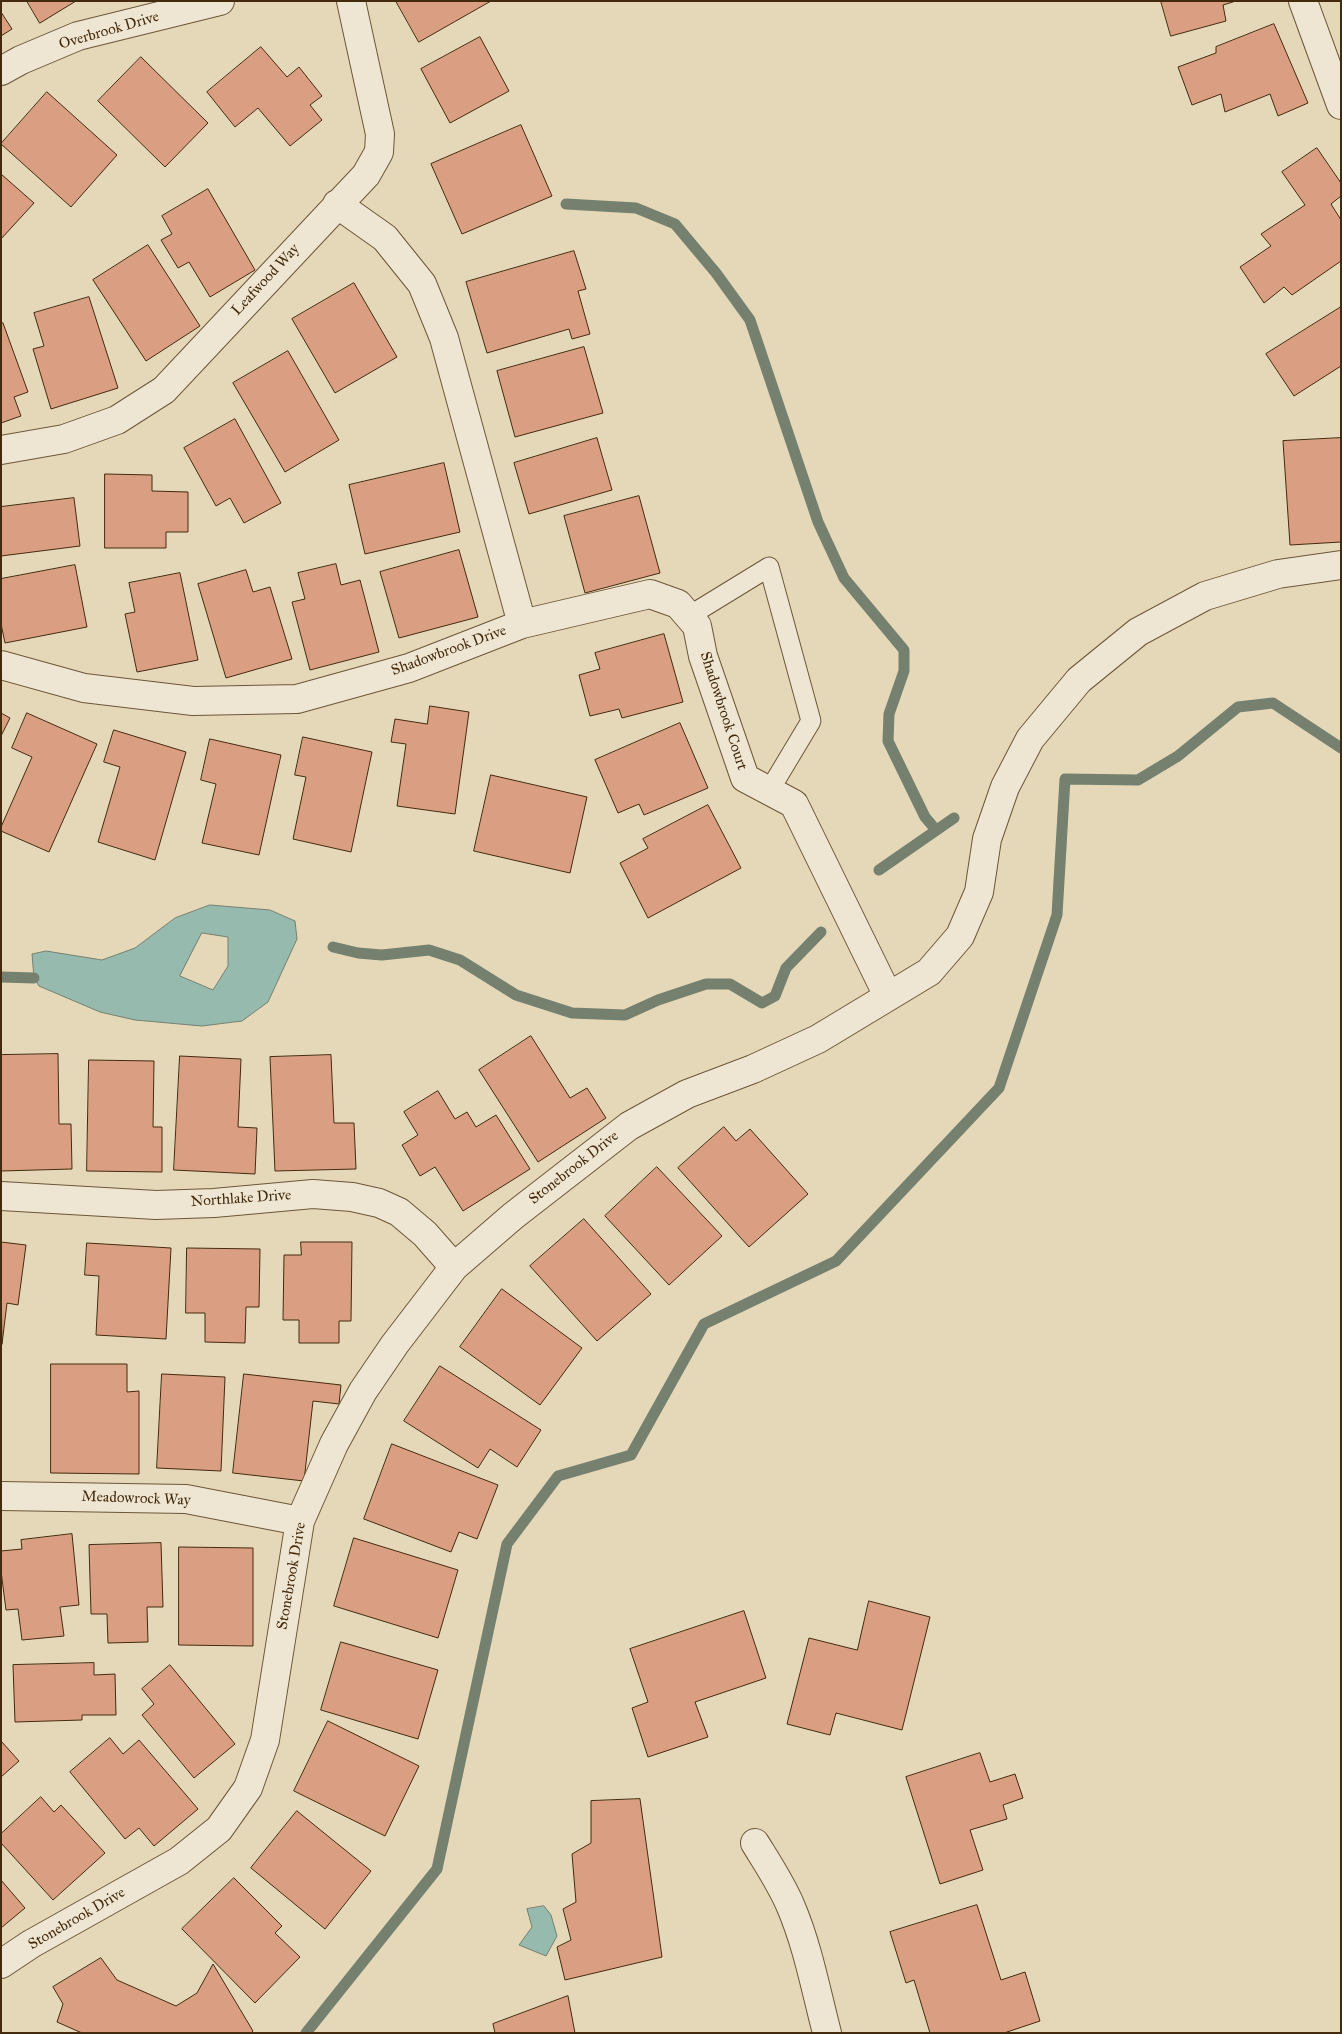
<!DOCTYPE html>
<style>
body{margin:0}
#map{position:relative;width:1342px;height:2034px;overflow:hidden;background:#e5d8b9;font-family:"IM FELL Great Primer",serif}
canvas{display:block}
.frame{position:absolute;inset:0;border:2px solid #442a0d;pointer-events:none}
</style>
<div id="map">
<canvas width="1342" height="2034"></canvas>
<div class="frame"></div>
</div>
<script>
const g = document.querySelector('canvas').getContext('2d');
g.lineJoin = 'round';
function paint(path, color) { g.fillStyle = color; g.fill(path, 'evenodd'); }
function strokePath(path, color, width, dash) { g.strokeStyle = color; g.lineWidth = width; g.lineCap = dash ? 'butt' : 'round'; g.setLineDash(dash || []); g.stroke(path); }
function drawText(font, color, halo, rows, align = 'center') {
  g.font = font + ' "IM FELL Great Primer",serif'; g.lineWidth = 4.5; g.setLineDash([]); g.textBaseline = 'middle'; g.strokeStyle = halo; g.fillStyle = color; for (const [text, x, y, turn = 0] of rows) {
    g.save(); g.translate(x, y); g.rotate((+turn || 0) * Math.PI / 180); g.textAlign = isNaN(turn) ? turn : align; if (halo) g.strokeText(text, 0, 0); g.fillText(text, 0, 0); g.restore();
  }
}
const water = new Path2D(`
 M 210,905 L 270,910 L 295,921 L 297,939 L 268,1002 L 242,1021 L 202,1026 L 135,1020 L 100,1012 L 39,986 L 34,978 L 32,954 L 46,951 L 102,960 L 135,948 L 175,918 ZM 202,933 L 228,937 L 228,966 L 213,990 L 180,976 Z
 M 544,1906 L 551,1915 L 557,1936 L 546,1956 L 519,1945 L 532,1927 L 527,1909 Z`);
const stream = new Path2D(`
 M 566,204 L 636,208 L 675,224 L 716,273 L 750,320 L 818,522 L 844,578 L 904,650 L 904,671 L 889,714 L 888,741 L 925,817 L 936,830
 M 879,870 L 954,818
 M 333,947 L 358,953 L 382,955 L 429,950 L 460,960 L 516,995 L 572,1013 L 625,1015 L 658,1000 L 706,984 L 730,984 L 762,1003 L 775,996 L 786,968 L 821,932
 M 1,977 L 34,978
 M 306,2033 L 437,1869 L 507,1544 L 558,1476 L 631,1455 L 704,1324 L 836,1261 L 999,1088 L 1057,915 L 1065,779 L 1138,780 L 1178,756 L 1238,707 L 1273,703 L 1341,748`);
const building = new Path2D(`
 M 27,1 L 76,1 L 40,23 Z
 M 396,1 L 491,1 L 419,42 Z
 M 1161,1 L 1236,1 L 1223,5 L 1226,21 L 1171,36 Z
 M 1,12 L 12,29 L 1,36 Z
 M 1274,24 L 1308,103 L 1278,116 L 1270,94 L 1225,112 L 1221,94 L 1192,105 L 1178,67 L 1216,53 L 1216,47 Z
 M 480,37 L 509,91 L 450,123 L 421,69 Z
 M 261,47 L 287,77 L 299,67 L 322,96 L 310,105 L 322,120 L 290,146 L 258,108 L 235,127 L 207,92 Z
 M 141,57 L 208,123 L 165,167 L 98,101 Z
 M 47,92 L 117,155 L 71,207 L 1,144 Z
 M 521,125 L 552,196 L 462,234 L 431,164 Z
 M 1317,148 L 1341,183 L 1341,196 L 1331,204 L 1341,220 L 1341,261 L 1292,295 L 1284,287 L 1264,303 L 1240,267 L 1271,246 L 1261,234 L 1305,205 L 1282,172 Z
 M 1,174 L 34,203 L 1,239 Z
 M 208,189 L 255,270 L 210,297 L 189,262 L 178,268 L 161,240 L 172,234 L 162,216 Z
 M 148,245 L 200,326 L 146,361 L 93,280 Z
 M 574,251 L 586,289 L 578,291 L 590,334 L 572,339 L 569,329 L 487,353 L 466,282 Z
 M 354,283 L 397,357 L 335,393 L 292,319 Z
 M 89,297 L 118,388 L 51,409 L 33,349 L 44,346 L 34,313 Z
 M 1341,307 L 1341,366 L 1294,396 L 1266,354 Z
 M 3,323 L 28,392 L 14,397 L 21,416 L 1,423 L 1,324 Z
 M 584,347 L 603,413 L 515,437 L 497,371 Z
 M 288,351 L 339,440 L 285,472 L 233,383 Z
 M 235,419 L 281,503 L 244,523 L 230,498 L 216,506 L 184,448 Z
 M 597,438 L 612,490 L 529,514 L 514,463 Z
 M 1341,438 L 1341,542 L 1290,545 L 1283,441 Z
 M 444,463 L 460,532 L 365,554 L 349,485 Z
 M 105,474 L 152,475 L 152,491 L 188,492 L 188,532 L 166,532 L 166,548 L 105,548 Z
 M 639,496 L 660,573 L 585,593 L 564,516 Z
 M 74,498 L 80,546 L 1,556 L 1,507 Z
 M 459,550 L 478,617 L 399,638 L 380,572 Z
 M 336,564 L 341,585 L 360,580 L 379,652 L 310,670 L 292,602 L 305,599 L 298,573 Z
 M 75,565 L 87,627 L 5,643 L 1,624 L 1,579 Z
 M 246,570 L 253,592 L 270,587 L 292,659 L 226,678 L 198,584 Z
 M 180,573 L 198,660 L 137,672 L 125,614 L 135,612 L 129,583 Z
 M 664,634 L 683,702 L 622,718 L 619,709 L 590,716 L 579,675 L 600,669 L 595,653 Z
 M 430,706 L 469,712 L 455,814 L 397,806 L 406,744 L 391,742 L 395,719 L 427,724 Z
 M 1,713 L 10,718 L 1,736 Z
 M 27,713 L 97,744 L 49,852 L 1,831 L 1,827 L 32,757 L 12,748 Z
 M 680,723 L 708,788 L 644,815 L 639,804 L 618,813 L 595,760 Z
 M 114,730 L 186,752 L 155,860 L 98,842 L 120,767 L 104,762 Z
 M 303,737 L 372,752 L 351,852 L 293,839 L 306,777 L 295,775 Z
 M 210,739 L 281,755 L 259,855 L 202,843 L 216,784 L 201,780 Z
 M 491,775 L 587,797 L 570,873 L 474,851 Z
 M 708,805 L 741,868 L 648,918 L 620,863 L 648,848 L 643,839 Z
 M 531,1036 L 570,1098 L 587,1088 L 606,1118 L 538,1162 L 479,1070 Z
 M 58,1054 L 59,1124 L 71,1124 L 72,1169 L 1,1171 L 1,1055 Z
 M 331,1055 L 334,1123 L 354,1123 L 356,1169 L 275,1171 L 270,1057 Z
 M 180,1056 L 241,1059 L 238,1127 L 257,1128 L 255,1174 L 174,1170 Z
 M 89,1060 L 154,1061 L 153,1127 L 162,1127 L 162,1172 L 87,1171 Z
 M 438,1091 L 455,1119 L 467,1112 L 476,1127 L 496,1115 L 530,1169 L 463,1211 L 435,1167 L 420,1176 L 402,1145 L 418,1135 L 404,1112 Z
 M 724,1127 L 736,1141 L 750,1129 L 808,1194 L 749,1247 L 678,1168 Z
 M 657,1167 L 722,1236 L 669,1285 L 605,1216 Z
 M 584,1219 L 651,1294 L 597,1341 L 530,1266 Z
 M 1,1242 L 26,1245 L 18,1305 L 7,1303 L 2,1344 Z
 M 301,1242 L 352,1242 L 351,1321 L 339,1321 L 339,1343 L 299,1343 L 299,1320 L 283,1320 L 284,1255 L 301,1255 Z
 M 87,1243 L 171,1248 L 166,1339 L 96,1335 L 99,1276 L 85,1275 Z
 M 187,1248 L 260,1249 L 259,1307 L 246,1307 L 245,1343 L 205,1342 L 205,1313 L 186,1313 Z
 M 502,1289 L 582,1348 L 540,1405 L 460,1347 Z
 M 51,1364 L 127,1364 L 127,1392 L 139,1391 L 139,1474 L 51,1473 Z
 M 440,1366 L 541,1430 L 517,1467 L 490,1449 L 478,1468 L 404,1421 Z
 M 162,1374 L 225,1377 L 221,1471 L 157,1468 Z
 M 244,1374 L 341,1385 L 339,1404 L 313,1401 L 304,1481 L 233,1473 Z
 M 392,1444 L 498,1485 L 477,1539 L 459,1532 L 451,1552 L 364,1519 Z
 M 72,1534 L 79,1605 L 60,1607 L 64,1636 L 22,1640 L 18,1609 L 6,1610 L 1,1571 L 1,1551 L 22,1549 L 21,1540 Z
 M 354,1538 L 458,1570 L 438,1638 L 334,1606 Z
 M 161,1543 L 163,1607 L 147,1607 L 148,1642 L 108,1643 L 107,1614 L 91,1614 L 89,1545 Z
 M 179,1547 L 253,1548 L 253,1646 L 179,1645 Z
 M 869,1601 L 930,1617 L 902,1730 L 836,1713 L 830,1735 L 787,1724 L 809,1638 L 857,1650 Z
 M 744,1611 L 766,1678 L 695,1702 L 708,1737 L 648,1757 L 632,1708 L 648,1702 L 630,1649 Z
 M 341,1642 L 438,1670 L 418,1739 L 321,1710 Z
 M 94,1663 L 94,1675 L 115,1674 L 116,1715 L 82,1715 L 82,1720 L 15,1722 L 13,1665 Z
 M 170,1665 L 235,1744 L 194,1778 L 142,1715 L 154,1704 L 142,1689 Z
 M 328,1721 L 419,1766 L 385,1836 L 294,1791 Z
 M 110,1738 L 123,1754 L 139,1740 L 198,1809 L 154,1846 L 139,1828 L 125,1839 L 70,1772 Z
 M 1,1741 L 19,1761 L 1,1777 Z
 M 980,1753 L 990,1782 L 1015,1774 L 1023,1798 L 1003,1805 L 1007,1819 L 970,1830 L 983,1870 L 940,1884 L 906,1777 Z
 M 41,1797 L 54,1812 L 61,1805 L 105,1853 L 53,1900 L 1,1843 L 1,1834 Z
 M 640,1799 L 662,1957 L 565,1980 L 557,1947 L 571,1940 L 563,1909 L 576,1902 L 572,1854 L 591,1843 L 591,1801 Z
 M 297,1811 L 371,1871 L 325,1929 L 251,1868 Z
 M 234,1878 L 282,1926 L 275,1933 L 300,1957 L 255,2003 L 182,1929 Z
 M 1,1880 L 25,1908 L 1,1928 Z
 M 977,1905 L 1001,1980 L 1025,1972 L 1040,2021 L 1004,2033 L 930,2033 L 914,1980 L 906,1983 L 890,1932 Z
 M 101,1958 L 117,1980 L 176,2006 L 197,1993 L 213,1964 L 253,2031 L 251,2033 L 82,2033 L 57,2022 L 63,2004 L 53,1987 Z
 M 568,1996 L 575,2033 L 495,2033 L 493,2024 Z`);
const service = new Path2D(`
 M 689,616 L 769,567 L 811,721 L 769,791`);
const minor = new Path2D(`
 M 1303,1 L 1341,105
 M 1,71 L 21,60 L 78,36 L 220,1
 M 337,204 L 385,238 L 422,284 L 444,338 L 522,624
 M 1,450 L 64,439 L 117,420 L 164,390 L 366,175 L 379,152 L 380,134 L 351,1
 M 1,665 L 84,688 L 193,701 L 297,699 L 409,668 L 522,624 L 650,594 L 678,604 L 697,626 L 703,656 L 745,778 L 794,804 L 888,996
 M 1,1196 L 156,1205 L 214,1203 L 313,1194 L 352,1197 L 379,1203 L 399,1212 L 425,1234 L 454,1267
 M 1,1496 L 186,1499 L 300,1521
 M 755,1843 C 768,1864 782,1885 791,1907 C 808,1947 816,1991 827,2033
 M 1,1964 L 31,1944 L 179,1861 L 219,1829 L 248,1788 L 265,1740 L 300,1521 L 334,1444 L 363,1391 L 395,1344 L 454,1267 L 513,1216 L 629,1126 L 687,1094 L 753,1069 L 818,1039 L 929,972 L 960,936 L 979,892 L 987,839 L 1005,787 L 1030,739 L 1079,680 L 1138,632 L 1205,596 L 1278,574 L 1341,565`);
const streetNames = [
 ["Overbrook Drive",109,31,-16],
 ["Leafwood Way",266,280,-47],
 ["Shadowbrook Drive",449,651,-20],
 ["Shadowbrook Court",723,711,72],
 ["Stonebrook Drive",574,1168,-38],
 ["Northlake Drive",241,1199,-4],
 ["Meadowrock Way",136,1499,2],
 ["Stonebrook Drive",292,1576,-80],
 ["Stonebrook Drive",77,1919,-30]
];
paint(water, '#96baae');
strokePath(water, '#75806e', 1);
strokePath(stream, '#75806e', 11);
paint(building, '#da9f82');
strokePath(building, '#442a0d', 1);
strokePath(service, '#6c5638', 21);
strokePath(minor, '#6c5638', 30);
strokePath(service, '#eee6d2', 19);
strokePath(minor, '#eee6d2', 28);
drawText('15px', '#442a0d', '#eee6d2', streetNames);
</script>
